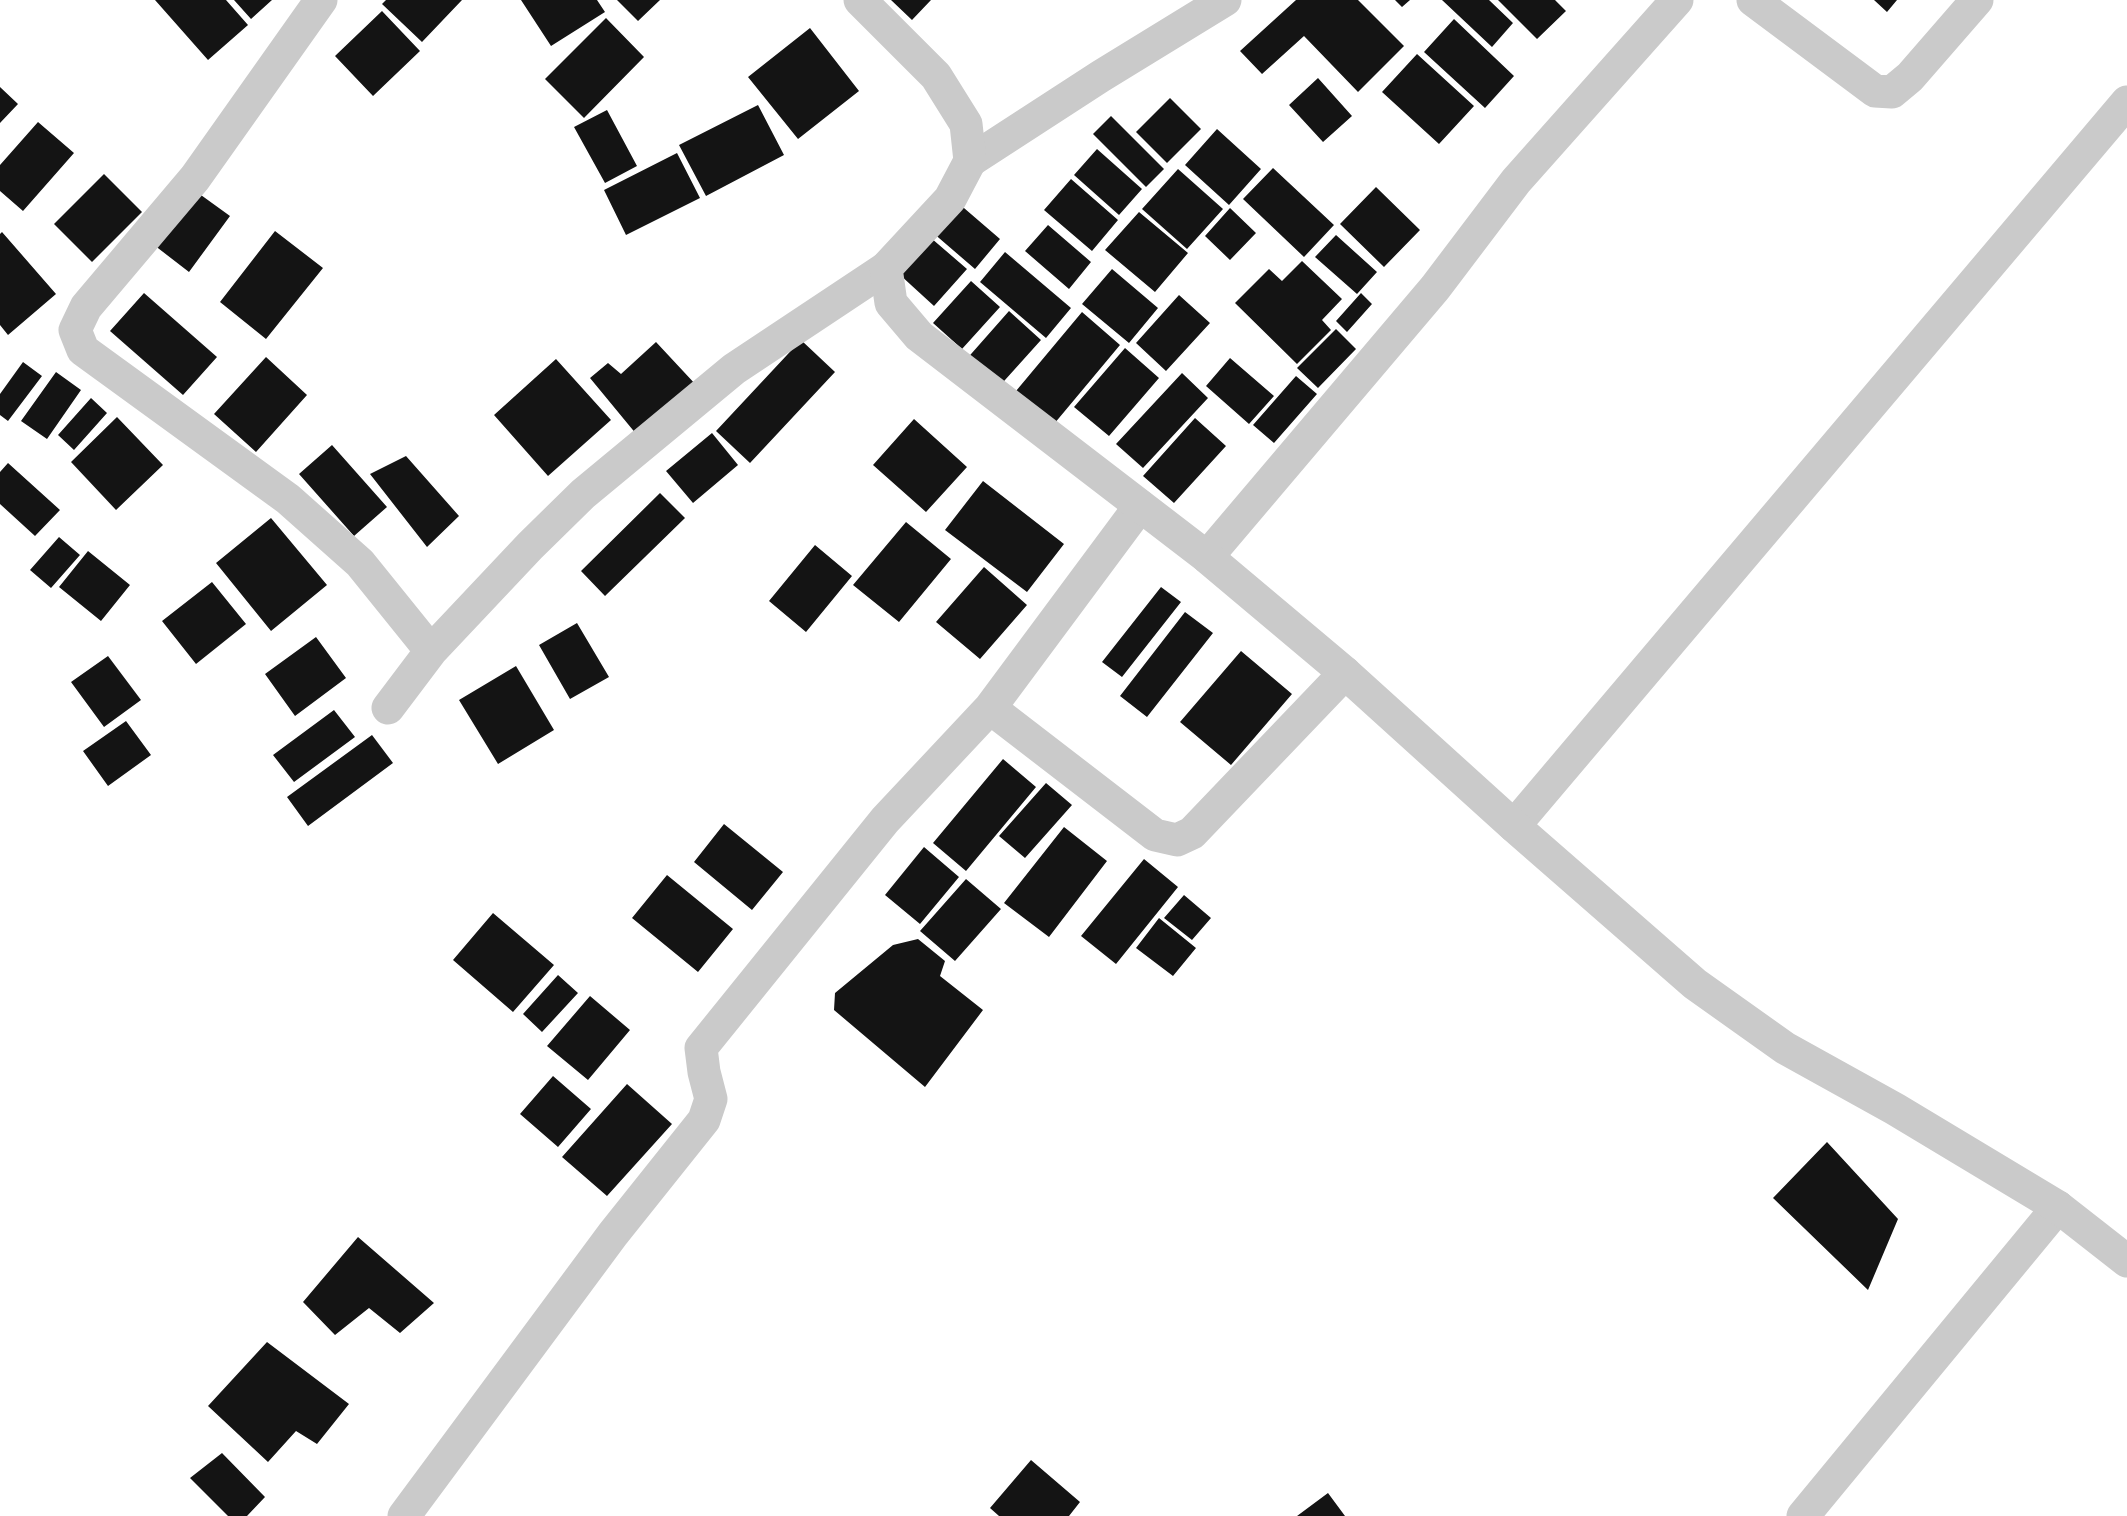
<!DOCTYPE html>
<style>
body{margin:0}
canvas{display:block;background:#fff}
</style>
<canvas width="2127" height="1516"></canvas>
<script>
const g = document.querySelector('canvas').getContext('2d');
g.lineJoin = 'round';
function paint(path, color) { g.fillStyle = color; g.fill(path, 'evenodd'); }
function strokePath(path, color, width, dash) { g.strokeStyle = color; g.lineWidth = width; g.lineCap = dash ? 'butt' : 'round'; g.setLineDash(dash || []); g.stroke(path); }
const building = new Path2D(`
 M 155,0 L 226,0 L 248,25 L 208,60 Z
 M 234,0 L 272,0 L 251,19 Z
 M 386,0 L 462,0 L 422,42 L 382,4 Z
 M 521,0 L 597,0 L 605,12 L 551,46 Z
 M 617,0 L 660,0 L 638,21 Z
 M 891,0 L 931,0 L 912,20 Z
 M 1296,0 L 1358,0 L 1404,46 L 1358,92 L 1304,36 L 1262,74 L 1240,51 Z
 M 1395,0 L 1410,0 L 1402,7 Z
 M 1442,0 L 1489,0 L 1513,23 L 1492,47 Z
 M 1498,0 L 1555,0 L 1566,11 L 1537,39 Z
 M 1874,0 L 1897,0 L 1887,12 Z
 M 382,11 L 420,51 L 373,96 L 335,56 Z
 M 606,18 L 644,57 L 584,118 L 545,79 Z
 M 1454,19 L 1514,76 L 1485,108 L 1424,52 Z
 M 810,28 L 859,91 L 798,139 L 748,77 Z
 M 1417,54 L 1474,106 L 1439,144 L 1382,92 Z
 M 1318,78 L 1352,116 L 1323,142 L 1289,105 Z
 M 0,87 L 18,104 L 0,123 Z
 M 1170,98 L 1201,129 L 1167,163 L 1136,132 Z
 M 758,105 L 784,155 L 706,196 L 679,145 Z
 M 607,110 L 637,166 L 605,183 L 574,127 Z
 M 1111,116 L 1164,169 L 1146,187 L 1093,134 Z
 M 38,122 L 74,153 L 23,211 L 0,191 L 0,165 Z
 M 1217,129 L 1261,169 L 1229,205 L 1185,165 Z
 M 1097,149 L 1142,189 L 1119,215 L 1074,175 Z
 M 677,153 L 700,198 L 626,235 L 604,190 Z
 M 1273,168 L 1334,225 L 1304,257 L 1243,199 Z
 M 1178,169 L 1223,209 L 1187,249 L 1142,209 Z
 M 104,174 L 142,212 L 92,262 L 54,224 Z
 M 1071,179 L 1118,220 L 1092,251 L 1044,210 Z
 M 1376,187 L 1420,230 L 1384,267 L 1340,224 Z
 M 194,190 L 230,216 L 189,272 L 154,245 Z
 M 957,202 L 1000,239 L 975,269 L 932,232 Z
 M 1230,208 L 1256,233 L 1230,260 L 1205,236 Z
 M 1139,212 L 1188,253 L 1155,292 L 1105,250 Z
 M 1048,225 L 1091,262 L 1069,289 L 1025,251 Z
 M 275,231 L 323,268 L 266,339 L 220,302 Z
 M 2,232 L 56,294 L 8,335 L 0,325 L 0,234 Z
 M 1336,235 L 1377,272 L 1357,294 L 1315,257 Z
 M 931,238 L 967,269 L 934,306 L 899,274 Z
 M 1005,252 L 1071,308 L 1046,338 L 980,282 Z
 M 1302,261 L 1342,299 L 1322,320 L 1331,330 L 1297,364 L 1235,303 L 1269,269 L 1282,281 Z
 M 1112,269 L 1158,308 L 1129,343 L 1082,304 Z
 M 971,281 L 1000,307 L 962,349 L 933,323 Z
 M 144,293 L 217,357 L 183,395 L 110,331 Z
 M 1361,293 L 1372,304 L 1347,332 L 1336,321 Z
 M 1179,295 L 1210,323 L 1166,371 L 1136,343 Z
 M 1009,311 L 1041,340 L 996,390 L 964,362 Z
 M 1082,312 L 1120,345 L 1054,424 L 1016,391 Z
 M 1336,329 L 1356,349 L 1318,388 L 1297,368 Z
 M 801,340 L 835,372 L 750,463 L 716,431 Z
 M 656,342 L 697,386 L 637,435 L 590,378 L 608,363 L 621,374 Z
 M 1125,348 L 1159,378 L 1109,436 L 1074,407 Z
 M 266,357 L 307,395 L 256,452 L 214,414 Z
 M 1230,358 L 1274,396 L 1249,424 L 1206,386 Z
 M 556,359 L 611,420 L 548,476 L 494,415 Z
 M 23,362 L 42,376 L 8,421 L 0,415 L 0,394 Z
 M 56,372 L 81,390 L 47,439 L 21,421 Z
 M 1182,373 L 1208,398 L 1143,468 L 1116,444 Z
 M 1296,376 L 1317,394 L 1274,443 L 1253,425 Z
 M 91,398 L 107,413 L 74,450 L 58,435 Z
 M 117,417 L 163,465 L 116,510 L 71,462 Z
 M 1195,418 L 1226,446 L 1174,503 L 1143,476 Z
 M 914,419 L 967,467 L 926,512 L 873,465 Z
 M 712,433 L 738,465 L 693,503 L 666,471 Z
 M 332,445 L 387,507 L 354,536 L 299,474 Z
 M 406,456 L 459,516 L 427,547 L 370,474 Z
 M 8,463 L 60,510 L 35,536 L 0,504 L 0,472 Z
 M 983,481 L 1064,544 L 1027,592 L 945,530 Z
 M 660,493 L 685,518 L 605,596 L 581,571 Z
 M 271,518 L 327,585 L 271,631 L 216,563 Z
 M 906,522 L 951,559 L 899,622 L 853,585 Z
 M 59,537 L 80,555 L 51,588 L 30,570 Z
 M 815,545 L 852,576 L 806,632 L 769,601 Z
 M 88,551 L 130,585 L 101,621 L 59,587 Z
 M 984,567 L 1027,605 L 980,659 L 936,622 Z
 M 212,582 L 246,624 L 196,664 L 162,621 Z
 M 1161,587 L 1181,602 L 1122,677 L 1102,662 Z
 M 1185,612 L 1213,633 L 1147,717 L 1120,696 Z
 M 577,623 L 609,677 L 570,699 L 539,645 Z
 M 316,637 L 346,678 L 295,716 L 265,674 Z
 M 1241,651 L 1292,694 L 1231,765 L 1180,722 Z
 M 108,656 L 141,700 L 104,727 L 71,682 Z
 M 516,666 L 554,730 L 498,764 L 459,700 Z
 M 334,710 L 355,737 L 294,782 L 273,755 Z
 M 126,721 L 151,755 L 108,786 L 83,751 Z
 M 372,735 L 393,763 L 308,826 L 287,797 Z
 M 1003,759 L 1036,787 L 966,871 L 933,843 Z
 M 1046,783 L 1072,805 L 1025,858 L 999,836 Z
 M 724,824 L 783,872 L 752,910 L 694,862 Z
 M 1064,827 L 1107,861 L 1049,937 L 1004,903 Z
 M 924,847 L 959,877 L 920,924 L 885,895 Z
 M 1144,859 L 1178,887 L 1116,964 L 1081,936 Z
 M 667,875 L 733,929 L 698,972 L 632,918 Z
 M 966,879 L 1001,909 L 955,961 L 920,931 Z
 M 1184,895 L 1211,918 L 1192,940 L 1164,918 Z
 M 493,913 L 554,965 L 513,1012 L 453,960 Z
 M 1159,918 L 1196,948 L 1173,976 L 1136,948 Z
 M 918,939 L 945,961 L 940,976 L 983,1010 L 925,1087 L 834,1010 L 835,993 L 893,945 Z
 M 558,975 L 578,993 L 542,1032 L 523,1014 Z
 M 590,996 L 630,1030 L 588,1080 L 547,1046 Z
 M 553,1076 L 591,1109 L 558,1147 L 520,1114 Z
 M 627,1084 L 672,1124 L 607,1196 L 562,1157 Z
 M 1827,1142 L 1898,1219 L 1868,1290 L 1773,1198 Z
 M 358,1237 L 434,1303 L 400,1333 L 369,1308 L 335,1335 L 303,1302 Z
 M 267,1342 L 349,1404 L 317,1444 L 296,1431 L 268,1462 L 208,1406 Z
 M 222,1453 L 265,1497 L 247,1516 L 228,1516 L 190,1478 Z
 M 1031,1460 L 1080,1502 L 1069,1516 L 999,1516 L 990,1508 Z
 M 1328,1493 L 1345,1516 L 1297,1516 Z`);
const minor = new Path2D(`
 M 321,0 L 195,178 L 86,307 L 75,330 L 83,350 L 288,499 L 360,563 L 431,651
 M 1753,0 L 1875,91 L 1892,92 L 1910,77 L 1977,0
 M 970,161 L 1101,76 L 1225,0
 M 1207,557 L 1435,288 L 1516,181 L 1677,0
 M 388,708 L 431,651 L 530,546 L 583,494 L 734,369 L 886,268
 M 990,708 L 1155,835 L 1177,840 L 1192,833 L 1345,673
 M 1514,826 L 2127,102
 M 404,1516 L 613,1234 L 704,1120 L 711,1099 L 704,1072 L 701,1048 L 885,820 L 990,708 L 1140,506
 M 1803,1516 L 2058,1207`);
const tertiary = new Path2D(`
 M 860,0 L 936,76 L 966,124 L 970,161 L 950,199 L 886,268 L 891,303 L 919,336 L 1207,557 L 1345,673 L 1514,826 L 1695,984 L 1785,1048 L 1895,1109 L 2058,1207 L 2127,1261`);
paint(building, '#141414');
strokePath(minor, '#cacaca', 33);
strokePath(tertiary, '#cacaca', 33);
</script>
